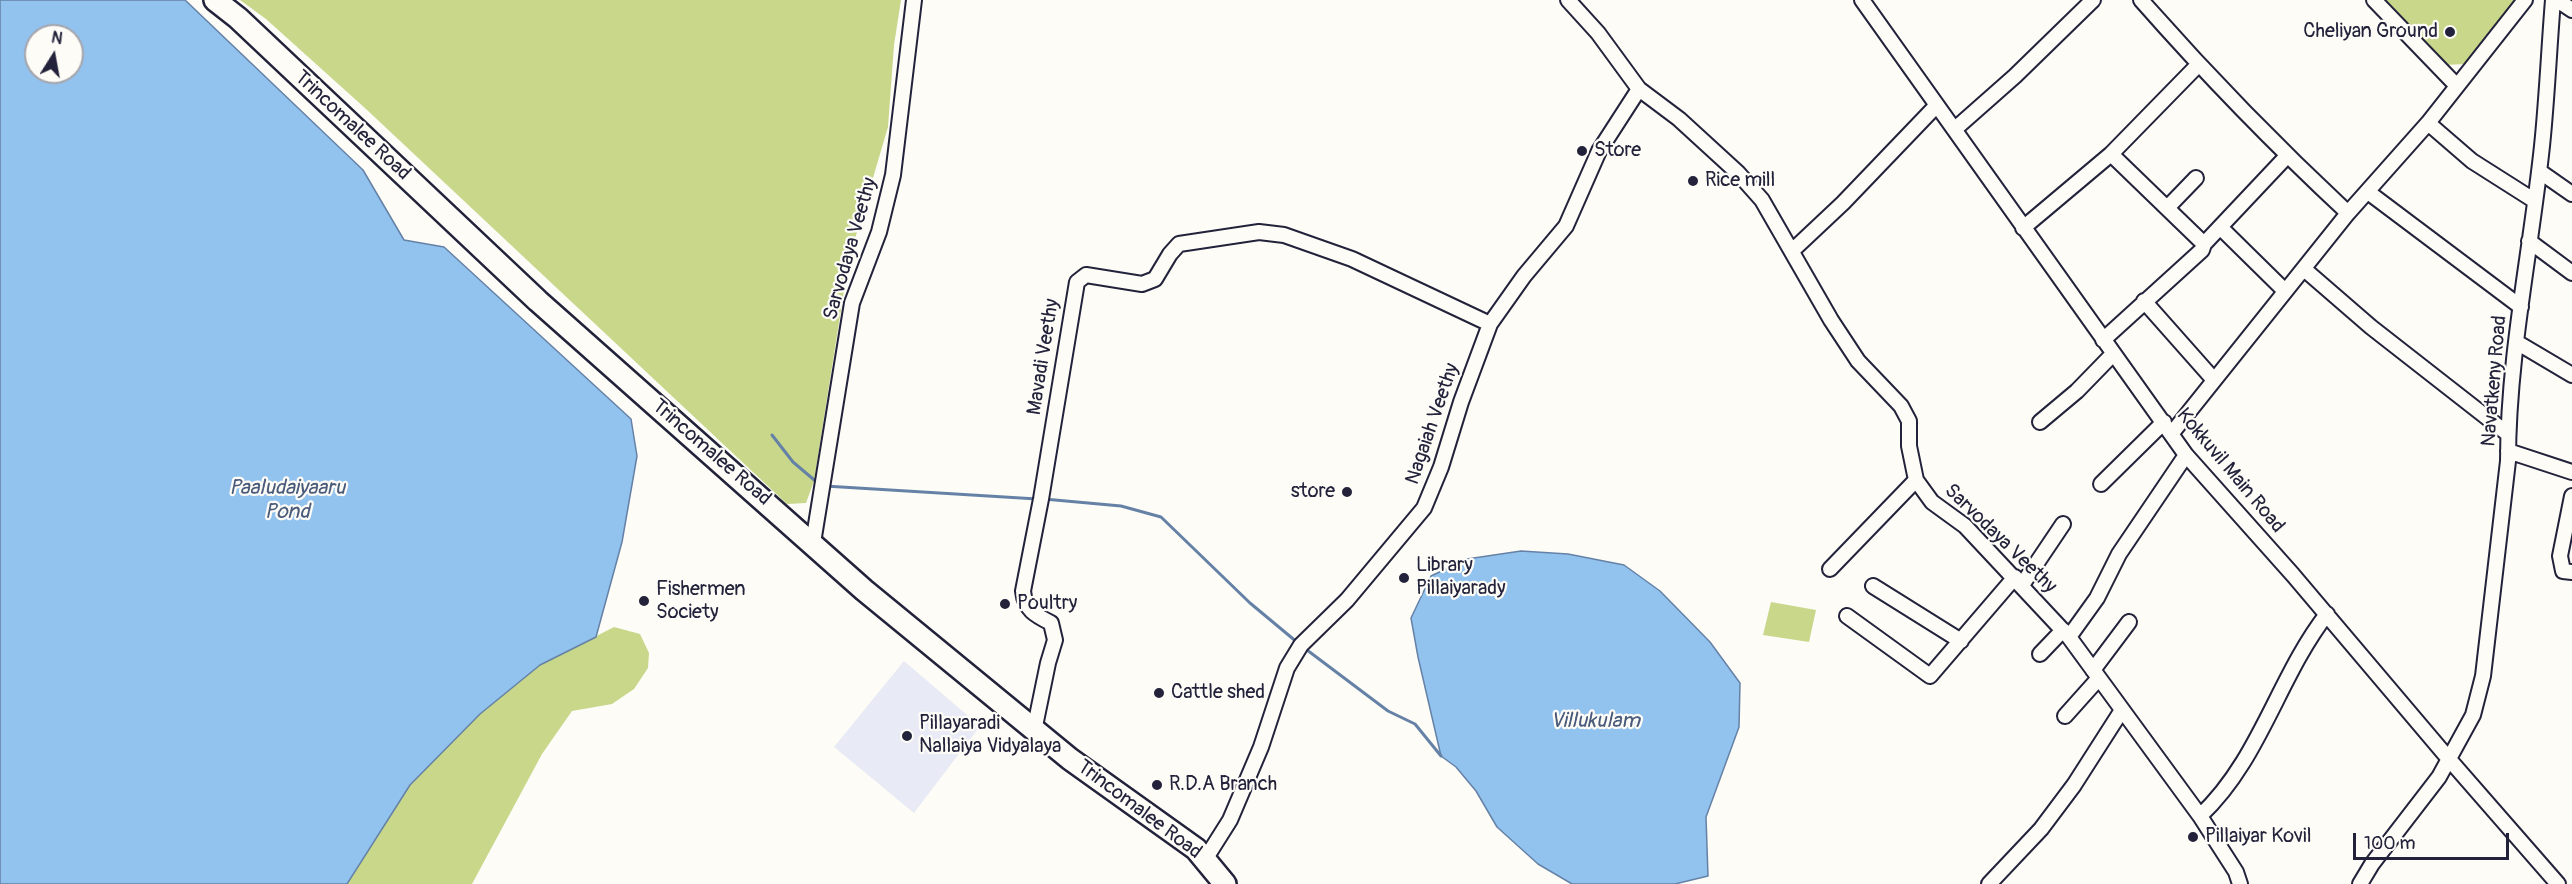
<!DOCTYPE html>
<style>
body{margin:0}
#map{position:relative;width:2572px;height:884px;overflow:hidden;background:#fdfcf7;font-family:Pangolin,sans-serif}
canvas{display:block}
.north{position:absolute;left:24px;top:24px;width:60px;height:60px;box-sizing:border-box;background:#fdfcf7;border:2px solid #a5a5ac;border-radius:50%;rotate:11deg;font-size:16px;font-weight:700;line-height:24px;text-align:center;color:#22223b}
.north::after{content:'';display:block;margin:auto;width:21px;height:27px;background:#22223b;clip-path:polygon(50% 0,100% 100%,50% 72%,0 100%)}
.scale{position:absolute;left:2353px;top:833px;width:156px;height:27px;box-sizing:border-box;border:3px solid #22223b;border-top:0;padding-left:8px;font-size:18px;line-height:21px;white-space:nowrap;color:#22223b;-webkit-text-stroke:4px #fdfcf7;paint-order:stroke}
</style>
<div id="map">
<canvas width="2572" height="884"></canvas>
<div class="north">N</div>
<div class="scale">100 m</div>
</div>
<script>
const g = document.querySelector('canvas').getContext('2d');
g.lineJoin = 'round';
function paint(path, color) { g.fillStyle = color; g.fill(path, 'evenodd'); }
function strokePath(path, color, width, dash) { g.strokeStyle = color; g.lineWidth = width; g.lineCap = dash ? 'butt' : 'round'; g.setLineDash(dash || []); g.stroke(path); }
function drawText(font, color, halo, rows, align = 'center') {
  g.font = font + ' Pangolin,sans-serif'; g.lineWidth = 4.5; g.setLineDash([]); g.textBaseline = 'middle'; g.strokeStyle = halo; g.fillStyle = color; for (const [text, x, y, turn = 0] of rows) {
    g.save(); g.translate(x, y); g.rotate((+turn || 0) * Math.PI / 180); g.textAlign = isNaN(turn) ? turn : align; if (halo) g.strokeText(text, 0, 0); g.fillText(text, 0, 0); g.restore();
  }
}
const built = new Path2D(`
 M 904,661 L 980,726 L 914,813 L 834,747 Z`);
const green = new Path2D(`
 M 240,0 L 901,0 L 894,45 L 888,127 L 849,259 L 814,481 L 806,503 L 787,504 L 366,109 L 266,19 Z
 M 2375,0 L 2516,0 L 2466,64 L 2443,65 Z
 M 1771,602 L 1816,610 L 1809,642 L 1763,635 Z
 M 614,627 L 640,634 L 649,653 L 648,668 L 634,689 L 612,704 L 572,711 L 542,754 L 472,884 L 345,884 L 410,785 L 480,714 L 540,665 Z`);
const water = new Path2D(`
 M 0,0 L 185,0 L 363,170 L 404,240 L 444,247 L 631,419 L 637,456 L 622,542 L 596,637 L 540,665 L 480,714 L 410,785 L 347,884 L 0,884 ZM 36,36 L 72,36 L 72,72 L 36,72 Z
 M 1521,551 L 1568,554 L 1624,565 L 1660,591 L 1710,642 L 1740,683 L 1739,727 L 1706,817 L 1708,876 L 1675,884 L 1572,884 L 1538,864 L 1497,827 L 1476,791 L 1456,767 L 1441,756 L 1418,657 L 1411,618 L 1431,576 L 1467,559 Z`);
const stream = new Path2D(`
 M 772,435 L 793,462 L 819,484
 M 825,486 L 1037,499
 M 1044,499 L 1121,506 L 1161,517 L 1250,603 L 1298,643
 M 1303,647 L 1388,711 L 1415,724 L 1441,756`);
const minor = new Path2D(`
 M 1568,0 L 1598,33 L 1639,89 L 1679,119 L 1738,173 L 1762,200 L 1831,320 L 1858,361 L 1901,406 L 1909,421 L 1909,446 L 1916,480 L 1932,502 L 1965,526 L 2069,637 L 2200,816 L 2236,872 L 2240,884
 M 1862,0 L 2186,455 L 2293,575 L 2448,758 L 2558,884
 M 2141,0 C 2207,75 2275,145 2348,213
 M 2374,0 L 2457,86
 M 2557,0 L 2572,10
 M 2428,123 L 2472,161 L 2535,201
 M 1955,129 L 2015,76 L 2093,0
 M 2111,154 L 2204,244
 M 2539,171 L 2572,194
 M 2368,192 L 2521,307
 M 2167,208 L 2196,178
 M 2023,228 L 2111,154 L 2198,65
 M 2221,228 L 2285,291
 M 2529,241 L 2572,273
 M 1793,250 L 1843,203 L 1936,106
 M 2304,269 L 2371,327 L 2508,434
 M 2144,301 L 2214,380
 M 2103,340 L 2202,250 L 2204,244 L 2287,156
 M 2518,343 L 2572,375
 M 2040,422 L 2077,391 L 2113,354
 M 2172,433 L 2348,213 L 2428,123 L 2525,0
 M 2508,451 L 2572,472
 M 2101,484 L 2164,422
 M 2572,496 L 2560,556 L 2563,571 L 2572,572
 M 813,543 L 852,303 L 879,232 L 893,175 L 914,0
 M 1830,569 L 1916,480
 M 2022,585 L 2063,524
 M 1873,586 L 1961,641
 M 1847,616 L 1930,676 L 2015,577
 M 2069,637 L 2097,598 L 2119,554 L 2186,455
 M 2040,654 L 2063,630
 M 2093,670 L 2129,622
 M 2065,716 L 2099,678
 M 1034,731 L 1048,663 L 1055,640 L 1051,623 C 1035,615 1025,610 1023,591 L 1041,499 L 1077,282 L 1086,275 L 1142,284 L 1155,279 L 1170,254 L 1179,244 L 1259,232 L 1284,235 L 1352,259 L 1490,324
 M 2200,816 C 2260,760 2278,677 2327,614
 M 1206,858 L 1230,820 L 1261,747 L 1287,668 L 1301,645 L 1347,600 L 1424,508 L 1441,467 L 1461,402 L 1490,324 L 1524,276 L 1566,226 L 1599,151 L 1639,89
 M 1989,884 L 2041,829 L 2074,785 L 2122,710
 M 2360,884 L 2372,864 L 2439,777 L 2473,715 L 2483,676 L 2508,461 C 2508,356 2531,251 2542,146 C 2547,98 2549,49 2553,0`);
const highway = new Path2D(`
 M 215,0 L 238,18 L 538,301 L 864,590 L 1070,759 L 1196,849 L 1225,884`);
const markers = [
 [2450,32,6,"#22223b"],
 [1582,151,6,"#22223b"],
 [1693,181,6,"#22223b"],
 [1347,492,6,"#22223b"],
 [1404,578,6,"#22223b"],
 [644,601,6,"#22223b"],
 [1005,604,6,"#22223b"],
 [1159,693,6,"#22223b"],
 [907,736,6,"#22223b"],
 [1157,785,6,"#22223b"],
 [2193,837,6,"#22223b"]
];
const poiNames = [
 ["Cheliyan Ground",2438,32,"right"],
 ["Store",1594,151],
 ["Rice mill",1705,181],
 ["store",1335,492,"right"],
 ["Library",1416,566],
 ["Pillaiyarady",1416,589],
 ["Fishermen",656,590],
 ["Society",656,613],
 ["Poultry",1017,604],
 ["Cattle shed",1171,693],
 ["Pillayaradi",919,724],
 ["Nallaiya Vidyalaya",919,747],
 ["R.D.A Branch",1169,785],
 ["Pillaiyar Kovil",2205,837]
];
const streetNames = [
 ["Trincomalee Road",352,126,43],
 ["Sarvodaya Veethy",851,249,-74],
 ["Mavadi Veethy",1044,357,-81],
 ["Navatkeny Road",2495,381,-85],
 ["Nagaiah Veethy",1433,424,-71],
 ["Trincomalee Road",711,453,41],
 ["Kokkuvil Main Road",2230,471,50],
 ["Sarvodaya Veethy",2000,539,44],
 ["Trincomalee Road",1139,810,37]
];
const waterNames = [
 ["Paaludaiyaaru",287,489],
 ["Pond",287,513],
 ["Villukulam",1595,722]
];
paint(built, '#e8eaf5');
paint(green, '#c8d78a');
paint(water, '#92c2ee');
strokePath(water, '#6582a6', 1.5);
strokePath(stream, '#6582a6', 3);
strokePath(minor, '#22223b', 18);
strokePath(highway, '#22223b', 26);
strokePath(minor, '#fdfcf7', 14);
strokePath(highway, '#fdfcf7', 21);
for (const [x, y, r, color] of markers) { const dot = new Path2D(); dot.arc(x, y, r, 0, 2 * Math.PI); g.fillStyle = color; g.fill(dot); strokePath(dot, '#fdfcf7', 2); }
drawText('20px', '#22223b', '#fdfcf7', poiNames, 'left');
drawText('20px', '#22223b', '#fdfcf7', streetNames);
drawText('italic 21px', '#495a7a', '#fdfcf7', waterNames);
</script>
